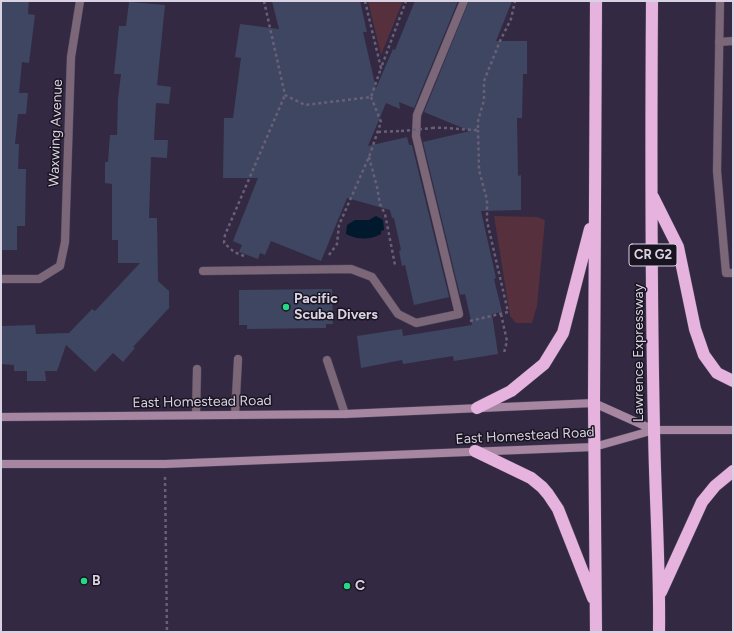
<!DOCTYPE html>
<style>
body{margin:0}
#map{position:relative;width:734px;height:633px;overflow:hidden;background:#332942;font-family:Figtree,sans-serif}
canvas{display:block}
.frame{position:absolute;inset:0;border:2px solid #d8d2e3;pointer-events:none}
</style>
<div id="map">
<canvas width="734" height="633"></canvas>
<div class="frame"></div>
</div>
<script>
const g = document.querySelector('canvas').getContext('2d');
g.lineJoin = 'round';
function paint(path, color) { g.fillStyle = color; g.fill(path, 'evenodd'); }
function strokePath(path, color, width, dash) { g.strokeStyle = color; g.lineWidth = width; g.lineCap = dash ? 'butt' : 'round'; g.setLineDash(dash || []); g.stroke(path); }
function drawText(font, color, halo, rows, align = 'center') {
  g.font = font + ' Figtree,sans-serif'; g.lineWidth = 3; g.setLineDash([]); g.textBaseline = 'middle'; g.strokeStyle = halo; g.fillStyle = color; for (const [text, x, y, turn = 0] of rows) {
    g.save(); g.translate(x, y); g.rotate((+turn || 0) * Math.PI / 180); g.textAlign = isNaN(turn) ? turn : align; if (halo) g.strokeText(text, 0, 0); g.fillText(text, 0, 0); g.restore();
  }
}
const green = new Path2D(`
 M 368,1 L 403,1 L 381,55 Z
 M 494,216 L 537,217 L 545,220 L 537,306 L 532,323 L 516,323 L 510,316 Z`);
const water = new Path2D(`
 M 376,216 L 383,220 L 384,230 L 381,231 L 381,234 C 370,240 358,240 346,234 L 347,225 L 355,220 L 369,220 Z`);
const building = new Path2D(`
 M 1,1 L 29,1 L 28,14 L 35,15 L 29,63 L 22,62 L 19,93 L 28,93 L 26,114 L 18,114 L 15,144 L 19,144 L 18,169 L 26,169 L 25,226 L 17,226 L 17,250 L 1,250 Z
 M 272,1 L 360,1 L 367,32 L 363,32 L 376,88 L 393,49 L 395,50 L 415,1 L 458,1 L 414,108 L 399,102 L 400,109 L 386,103 L 368,146 L 407,137 L 409,145 L 412,145 L 449,297 L 414,305 L 405,265 L 402,266 L 399,251 L 401,250 L 394,218 L 392,218 L 390,210 L 347,198 L 321,261 L 271,241 L 265,255 L 260,253 L 258,259 L 239,252 L 242,245 L 233,241 L 258,178 L 223,178 L 224,118 L 233,118 L 241,58 L 235,57 L 240,24 L 279,29 Z
 M 469,1 L 512,1 L 496,41 L 527,41 L 527,74 L 523,74 L 522,118 L 517,118 L 518,176 L 521,175 L 521,210 L 481,211 L 496,278 L 494,279 L 502,312 L 492,314 L 498,354 L 454,361 L 453,356 L 403,364 L 402,360 L 361,368 L 357,336 L 402,329 L 403,336 L 472,325 L 465,294 L 460,295 L 423,142 L 470,131 L 424,112 Z
 M 129,2 L 165,5 L 157,85 L 171,87 L 169,104 L 156,103 L 154,140 L 168,140 L 167,158 L 151,157 L 149,218 L 157,218 L 158,281 L 169,291 L 169,308 L 133,347 L 135,348 L 123,362 L 113,353 L 95,372 L 66,345 L 57,371 L 45,371 L 46,381 L 27,381 L 27,371 L 14,371 L 14,365 L 1,364 L 1,326 L 35,325 L 36,334 L 69,333 L 92,309 L 95,311 L 140,263 L 118,263 L 118,240 L 112,240 L 112,184 L 105,183 L 105,162 L 108,162 L 110,135 L 117,135 L 118,99 L 121,74 L 114,74 L 119,26 L 126,26 Z
 M 332,289 L 333,324 L 326,324 L 326,328 L 247,329 L 247,325 L 239,325 L 239,290 Z`);
const path = new Path2D(`
 M 264,1 L 285,95 L 305,105 L 371,97 L 381,68
 M 365,1 L 381,68 L 406,1
 M 432,128 C 447,127 462,130 478,130 L 478,121 L 484,100 L 484,81 L 500,41 L 511,19 L 515,1
 M 378,132 L 401,131
 M 369,157 L 377,187 L 380,204 L 385,214 L 395,265
 M 329,255 L 337,244 L 339,225 L 369,157 L 381,122 L 371,97
 M 244,256 L 234,252 L 224,243 L 225,235 L 285,95
 M 501,314 L 507,341 L 504,353
 M 470,321 L 508,312 L 487,221 L 487,200 L 479,170 L 478,130
 M 165,477 L 167,632`);
const lane = new Path2D(`
 M 720,1 L 717,171 L 726,273 L 733,273
 M 719,42 L 733,41
 M 203,271 L 351,269 L 372,277 L 398,314 L 416,323 L 459,314 L 416,136 L 417,115 L 464,1
 M 327,360 L 345,414
 M 196,415 L 197,369
 M 235,415 L 238,359`);
const street = new Path2D(`
 M 1,279 L 39,279 L 60,266 L 65,242 L 71,57 L 80,1`);
const secondary = new Path2D(`
 M 1,417 L 345,414 L 594,403 L 654,430
 M 1,464 L 165,464 L 594,447 L 654,430 L 733,430`);
const highway = new Path2D(`
 M 596,1 L 594,403 L 596,632
 M 652,1 C 651,144 651,286 654,429 C 655,497 660,564 659,632
 M 653,197 L 678,247 L 695,329 L 704,355 L 717,373 L 733,381
 M 477,408 L 511,391 L 544,364 L 563,333 L 590,229
 M 475,451 L 531,478 L 542,487 L 548,494 L 558,509 L 593,598
 M 661,592 L 702,502 L 715,486 L 733,471`);
const pathBridge = new Path2D(`
 M 401,131 L 432,128`);
const markers = [
 [286,307,4,"#25d886"],
 [84,581,4,"#25d886"],
 [347,586,4,"#25d886"]
];
const shields = [
 [653,255,48]
];
const shieldNames = [
 ["CR G2",653,255]
];
const streetNames = [
 ["Waxwing Avenue",56,133,-88],
 ["Lawrence Expressway",639,353,-90],
 ["East Homestead Road",202,402,-1],
 ["East Homestead Road",525,436,-3]
];
const poiNames = [
 ["Pacific",294,299],
 ["Scuba Divers",294,315],
 ["B",92,581],
 ["C",355,586]
];
paint(green, '#56303c');
paint(water, '#00192c');
paint(building, '#3f4662');
strokePath(lane, '#4d445c', 9);
strokePath(street, '#4d445c', 9);
strokePath(secondary, '#4d445c', 9);
strokePath(highway, '#4d445c', 13);
strokePath(path, '#696077', 2.5, [3, 3]);
strokePath(lane, '#7b6778', 8);
strokePath(street, '#7b6778', 8);
strokePath(secondary, '#a786a2', 8);
strokePath(highway, '#e6b3df', 12);
strokePath(pathBridge, '#696077', 2.5, [3, 3]);
for (const [x, y, r, color] of markers) { const dot = new Path2D(); dot.arc(x, y, r, 0, 2 * Math.PI); g.fillStyle = color; g.fill(dot); strokePath(dot, '#191420', 1.5); }
for (const [x, y, w] of shields) { const box = new Path2D(); box.roundRect(x - w / 2, y - 11, w, 22, 3); g.fillStyle = '#191420'; g.fill(box); strokePath(box, '#d8d2e3', 1); }
drawText('bold 13px', '#d8d2e3', null, shieldNames);
drawText('14px', '#d8d2e3', '#191420', streetNames);
drawText('bold 14px', '#d8d2e3', '#191420', poiNames, 'left');
</script>
